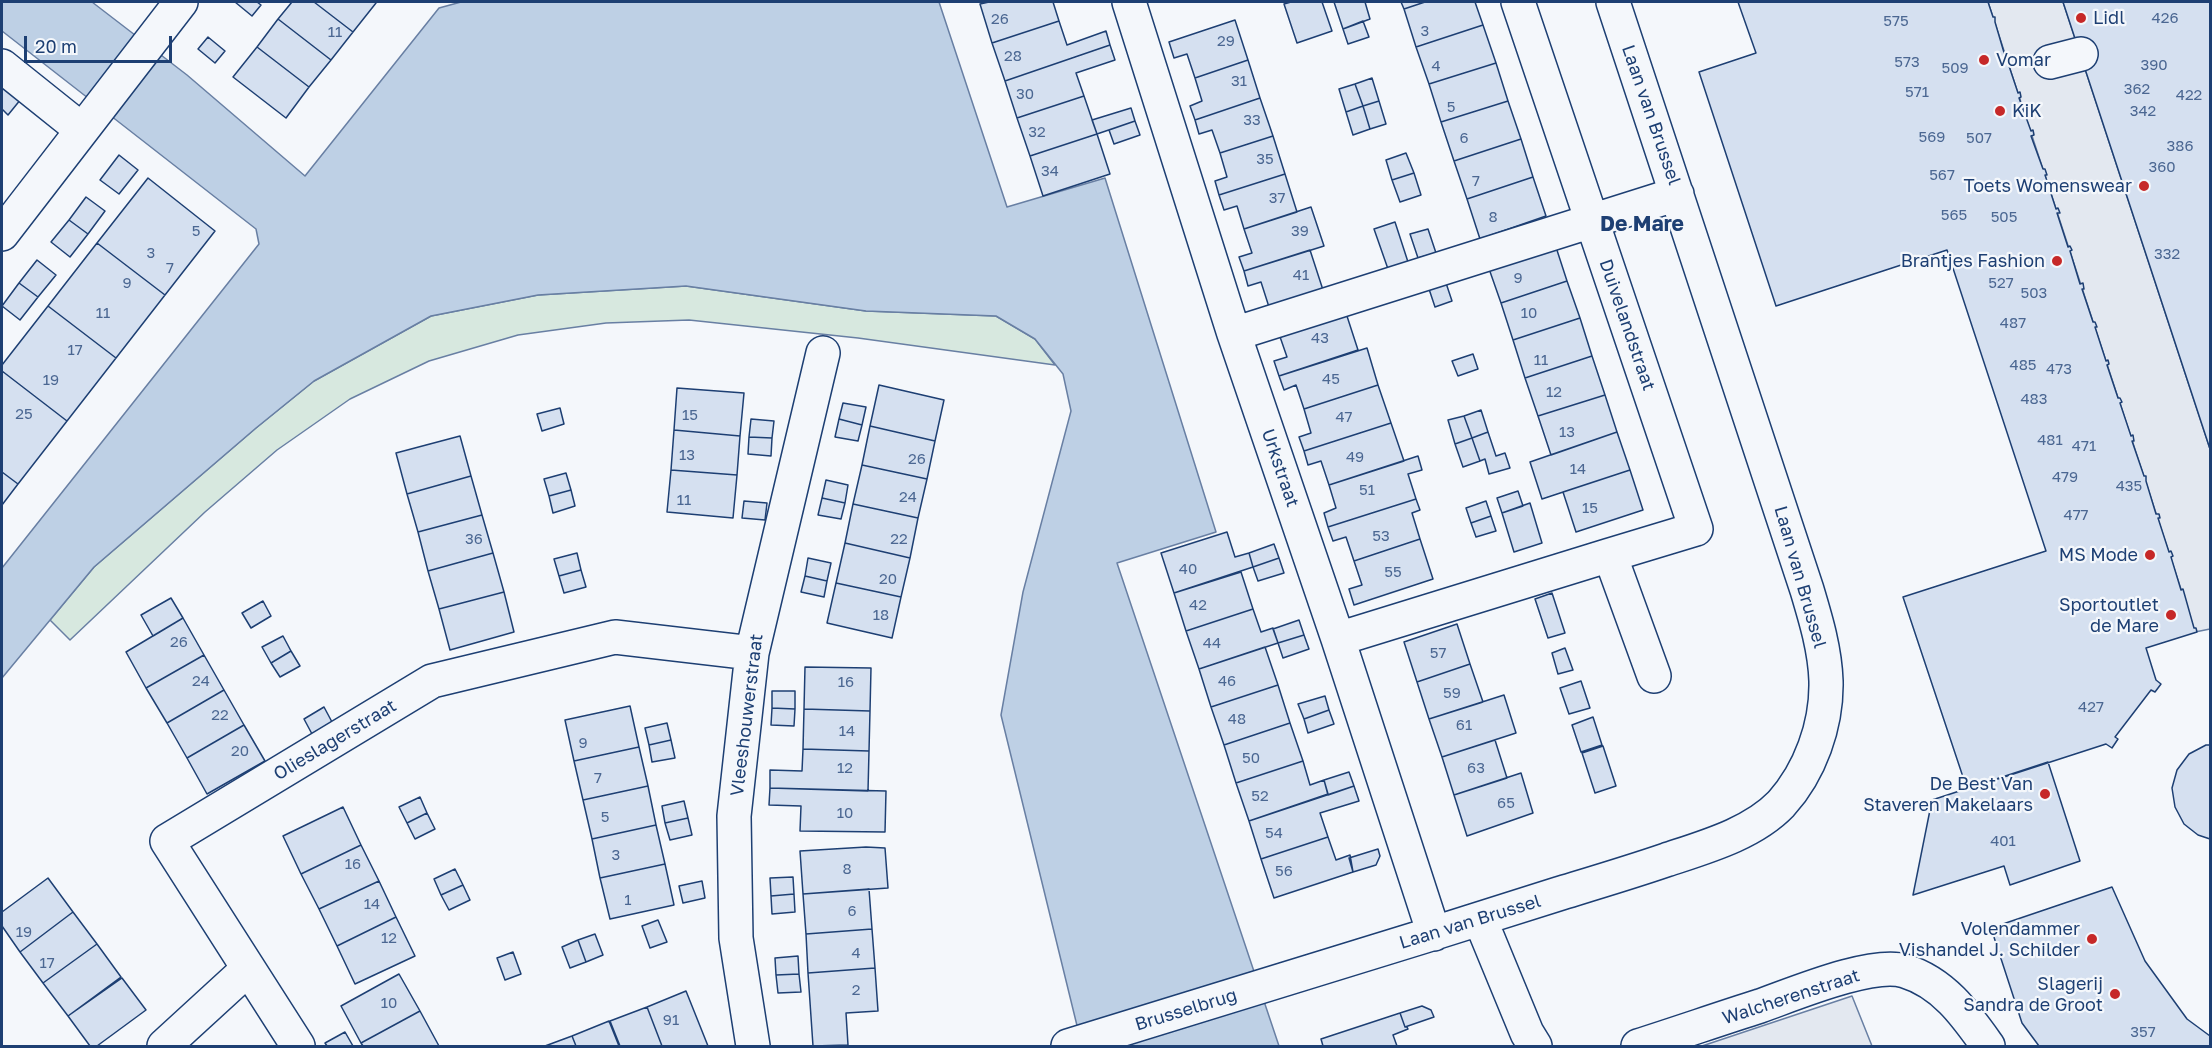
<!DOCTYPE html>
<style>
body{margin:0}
#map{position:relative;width:2212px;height:1048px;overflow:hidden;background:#f4f7fb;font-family:"Golos Text",sans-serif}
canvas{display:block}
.frame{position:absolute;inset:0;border:3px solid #1d3f73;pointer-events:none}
.scale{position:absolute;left:24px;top:36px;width:148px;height:27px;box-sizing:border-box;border:3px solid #1d3f73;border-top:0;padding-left:8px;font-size:18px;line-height:21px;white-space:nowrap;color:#1d3f73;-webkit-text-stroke:4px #f4f7fb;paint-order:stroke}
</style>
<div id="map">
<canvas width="2212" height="1048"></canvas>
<div class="frame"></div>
<div class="scale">20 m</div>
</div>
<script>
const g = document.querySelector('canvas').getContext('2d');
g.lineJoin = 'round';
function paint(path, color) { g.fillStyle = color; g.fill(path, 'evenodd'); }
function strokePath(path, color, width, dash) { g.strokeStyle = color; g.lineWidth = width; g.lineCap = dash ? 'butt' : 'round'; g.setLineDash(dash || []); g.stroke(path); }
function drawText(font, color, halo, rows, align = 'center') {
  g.font = font + ' "Golos Text",sans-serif'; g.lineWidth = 4.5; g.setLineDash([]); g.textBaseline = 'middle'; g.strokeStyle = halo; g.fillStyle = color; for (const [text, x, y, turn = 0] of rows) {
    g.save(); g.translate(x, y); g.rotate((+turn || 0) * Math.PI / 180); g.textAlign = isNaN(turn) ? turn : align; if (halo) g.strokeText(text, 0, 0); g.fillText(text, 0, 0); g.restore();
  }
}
const green = new Path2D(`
 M 686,286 L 866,311 L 996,316 L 1035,339 L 1055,365 L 858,338 L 689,320 L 606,323 L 518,335 L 429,361 L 350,399 L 277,450 L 205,512 L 70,640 L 50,620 L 94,567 L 256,428 L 314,381 L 431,316 L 538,295 Z`);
const parking = new Path2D(`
 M 1988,2 L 2063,2 L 2210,449 L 2210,629 L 2195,632 Z
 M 1852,996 L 1872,1046 L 1702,1046 Z`);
const water = new Path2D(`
 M 2,2 L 92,2 L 187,75 L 305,176 L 439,8 L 461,2 L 939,2 L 1007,207 L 1105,178 L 1216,532 L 1117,563 L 1279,1046 L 1082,1046 L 1001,715 L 1023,592 L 1071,411 L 1063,374 L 1035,339 L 996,316 L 866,311 L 686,286 L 538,295 L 431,316 L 314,381 L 256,428 L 94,567 L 2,678 L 2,568 L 259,244 L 256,229 L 2,31 Z`);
const building = new Path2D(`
 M 235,2 L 257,2 L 261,5 L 252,16 Z
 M 292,2 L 314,2 L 353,32 L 331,60 L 278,19 Z
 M 314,2 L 375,2 L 376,3 L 353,32 Z
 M 989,2 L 1053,2 L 1059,21 L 992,43 L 980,4 Z
 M 1291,2 L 1322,2 L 1332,31 L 1297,43 L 1284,4 Z
 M 1334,2 L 1365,2 L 1370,19 L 1343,29 Z
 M 1401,2 L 1425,2 L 1404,9 Z
 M 1425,2 L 1475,2 L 1483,25 L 1416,47 L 1404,9 Z
 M 1738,2 L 1988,2 L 1993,17 L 1995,17 L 1995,22 L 2005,56 L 2008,55 L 2009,59 L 2007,60 L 2018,93 L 2020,92 L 2021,97 L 2019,98 L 2031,131 L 2033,130 L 2034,135 L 2031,136 L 2043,169 L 2045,169 L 2047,175 L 2045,175 L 2056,209 L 2058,208 L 2060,213 L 2057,213 L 2068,247 L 2070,246 L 2072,250 L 2070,251 L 2080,284 L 2083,283 L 2084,289 L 2082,289 L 2093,322 L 2095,322 L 2097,327 L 2095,327 L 2106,361 L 2108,360 L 2109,364 L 2107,365 L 2118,398 L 2120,398 L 2122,402 L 2120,403 L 2131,436 L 2133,435 L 2134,441 L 2132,441 L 2144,476 L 2146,476 L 2146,481 L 2156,514 L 2159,514 L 2160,518 L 2158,518 L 2169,552 L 2171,551 L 2173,556 L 2171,557 L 2181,590 L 2183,589 L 2194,628 L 2196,628 L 2197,632 L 2146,648 L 2156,680 L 2161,684 L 2155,692 L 2151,690 L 2115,737 L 2118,739 L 2112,748 L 2106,744 L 1967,789 L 1903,597 L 2046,551 L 1947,250 L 1776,306 L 1699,72 L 1756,53 Z
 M 2063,2 L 2210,2 L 2210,449 Z
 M 278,19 L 331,60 L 309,87 L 257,47 Z
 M 1235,20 L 1248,60 L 1195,78 L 1187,54 L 1174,58 L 1169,42 Z
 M 1059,21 L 1067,45 L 1106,31 L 1110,45 L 1005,81 L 992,43 Z
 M 1363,21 L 1369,37 L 1348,44 L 1343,29 Z
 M 1483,25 L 1496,63 L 1429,84 L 1416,47 Z
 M 208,37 L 225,51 L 215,63 L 198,49 Z
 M 1110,45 L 1115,60 L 1076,73 L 1084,96 L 1017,118 L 1005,81 Z
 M 257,47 L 309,87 L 286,118 L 233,77 Z
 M 1248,60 L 1260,98 L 1195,120 L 1190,106 L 1202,101 L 1195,78 Z
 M 1496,63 L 1508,101 L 1441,122 L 1429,84 Z
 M 1372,78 L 1379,101 L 1363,106 L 1355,84 Z
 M 1355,84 L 1363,106 L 1346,112 L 1339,89 Z
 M 4,86 L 21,99 L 8,115 L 2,109 L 2,89 Z
 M 1084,96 L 1097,134 L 1030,156 L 1017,118 Z
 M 1260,98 L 1273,136 L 1220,153 L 1212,130 L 1199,134 L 1195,120 Z
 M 1379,101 L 1386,124 L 1370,129 L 1363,106 Z
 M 1508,101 L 1521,139 L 1454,161 L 1441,122 Z
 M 1363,106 L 1370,129 L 1353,135 L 1346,112 Z
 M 1131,108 L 1135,121 L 1097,134 L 1092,120 Z
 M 1135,121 L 1140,135 L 1114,144 L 1109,130 Z
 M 1097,134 L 1110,174 L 1043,196 L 1030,156 Z
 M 1273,136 L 1285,174 L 1219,195 L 1215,181 L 1227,177 L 1220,153 Z
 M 1521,139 L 1533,177 L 1467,199 L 1454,161 Z
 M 1406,153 L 1414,173 L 1392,180 L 1386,160 Z
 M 119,155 L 138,170 L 119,194 L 100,180 Z
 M 1414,173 L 1421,195 L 1400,202 L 1392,180 Z
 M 1285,174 L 1297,212 L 1244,229 L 1237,206 L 1224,210 L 1219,195 Z
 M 1533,177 L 1546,216 L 1480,239 L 1467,199 Z
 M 148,178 L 215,231 L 165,295 L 97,243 Z
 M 86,197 L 105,211 L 88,234 L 69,220 Z
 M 1311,207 L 1324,246 L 1244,271 L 1239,257 L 1252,253 L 1244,229 Z
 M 69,220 L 88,234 L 70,257 L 51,242 Z
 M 1395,222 L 1408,262 L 1388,269 L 1374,229 Z
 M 1428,229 L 1436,253 L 1418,258 L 1410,234 Z
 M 1554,241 L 1567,281 L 1501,303 L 1487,263 Z
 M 97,243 L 165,295 L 116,358 L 48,306 Z
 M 1310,250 L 1323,290 L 1269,307 L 1261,282 L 1248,286 L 1244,271 Z
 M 37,260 L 56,275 L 38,297 L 19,283 Z
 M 1444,277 L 1452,301 L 1435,307 L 1427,283 Z
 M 1567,281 L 1580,318 L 1513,340 L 1501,303 Z
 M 19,283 L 38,297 L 20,320 L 2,306 Z
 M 48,306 L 116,358 L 67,421 L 2,371 L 2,365 Z
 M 1345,310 L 1358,350 L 1279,376 L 1274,361 L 1287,357 L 1278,331 Z
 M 1580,318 L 1592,356 L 1525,378 L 1513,340 Z
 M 1367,348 L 1378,385 L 1304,409 L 1296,385 L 1284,390 L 1279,376 Z
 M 1473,354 L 1478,369 L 1458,376 L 1452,361 Z
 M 1592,356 L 1605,395 L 1538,416 L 1525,378 Z
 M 2,371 L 67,421 L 18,484 L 2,472 Z
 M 879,385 L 944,400 L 935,441 L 870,426 Z
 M 1378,385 L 1391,423 L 1304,451 L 1299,437 L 1311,433 L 1304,409 Z
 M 677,388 L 744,393 L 740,436 L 674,430 Z
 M 1605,395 L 1617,432 L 1551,455 L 1538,416 Z
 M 843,403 L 866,407 L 862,425 L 839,419 Z
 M 560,408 L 564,424 L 542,431 L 537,414 Z
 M 1481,410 L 1488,432 L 1472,438 L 1464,416 Z
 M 1464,416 L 1472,438 L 1455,444 L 1448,420 Z
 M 751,419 L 774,421 L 772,438 L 749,437 Z
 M 839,419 L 862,425 L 858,441 L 835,437 Z
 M 1391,423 L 1404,461 L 1329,485 L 1321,461 L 1308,465 L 1304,451 Z
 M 870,426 L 935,441 L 927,479 L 862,465 Z
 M 674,430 L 740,436 L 737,475 L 671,470 Z
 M 1488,432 L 1496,456 L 1505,453 L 1510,468 L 1489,474 L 1485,459 L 1480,461 L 1472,438 Z
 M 1617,432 L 1630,470 L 1542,499 L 1530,462 Z
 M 460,436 L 471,476 L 407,494 L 396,453 Z
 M 749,437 L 772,438 L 771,456 L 748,454 Z
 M 1472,438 L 1480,461 L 1463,467 L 1455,444 Z
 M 1418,456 L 1422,470 L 1408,474 L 1416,499 L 1328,527 L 1324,513 L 1336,508 L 1329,485 Z
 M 862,465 L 927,479 L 918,518 L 853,504 Z
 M 671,470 L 737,475 L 733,518 L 667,512 Z
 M 1630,470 L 1643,510 L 1576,532 L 1563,492 Z
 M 2,472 L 18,484 L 2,505 Z
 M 566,473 L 571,490 L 549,496 L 544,479 Z
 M 471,476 L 482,515 L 418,532 L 407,494 Z
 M 826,480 L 848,485 L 845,503 L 822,498 Z
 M 571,490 L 575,506 L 553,513 L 549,496 Z
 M 1518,491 L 1523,506 L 1502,513 L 1497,498 Z
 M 822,498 L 845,503 L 841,519 L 818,515 Z
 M 1416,499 L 1420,510 L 1412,513 L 1420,539 L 1354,561 L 1346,537 L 1333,541 L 1328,527 Z
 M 744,501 L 767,503 L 765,520 L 742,518 Z
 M 1486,501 L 1491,516 L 1471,523 L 1466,508 Z
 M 1530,503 L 1542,543 L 1514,552 L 1502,513 Z
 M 853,504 L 918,518 L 910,558 L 845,543 Z
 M 482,515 L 493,553 L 428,571 L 418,532 Z
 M 1491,516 L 1496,531 L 1476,537 L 1471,523 Z
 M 1227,532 L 1235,557 L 1249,553 L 1253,567 L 1174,593 L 1161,553 Z
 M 1420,539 L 1433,579 L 1354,605 L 1349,589 L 1362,585 L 1354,561 Z
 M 845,543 L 910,558 L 901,597 L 836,583 Z
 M 1274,544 L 1279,558 L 1253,567 L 1249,553 Z
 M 493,553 L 504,592 L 439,609 L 428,571 Z
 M 577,553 L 581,570 L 559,576 L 554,559 Z
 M 808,558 L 831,563 L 827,581 L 805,576 Z
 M 1279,558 L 1284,573 L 1258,581 L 1253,567 Z
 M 581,570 L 586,587 L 564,593 L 559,576 Z
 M 1241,572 L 1253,609 L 1186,631 L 1174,593 Z
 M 805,576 L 827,581 L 824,597 L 801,592 Z
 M 836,583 L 901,597 L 892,638 L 827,623 Z
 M 504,592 L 514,632 L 450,650 L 439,609 Z
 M 1552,593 L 1565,633 L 1548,638 L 1535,599 Z
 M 171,598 L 183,618 L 153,636 L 141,615 Z
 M 263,601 L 271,616 L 251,628 L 242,613 Z
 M 1253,609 L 1261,632 L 1273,628 L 1278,643 L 1199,669 L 1186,631 Z
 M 183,618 L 204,655 L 146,688 L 126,652 Z
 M 1299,620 L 1304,635 L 1278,643 L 1273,629 Z
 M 1457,624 L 1470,664 L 1417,682 L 1404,642 Z
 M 1304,635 L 1309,649 L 1283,658 L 1278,643 Z
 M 283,636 L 291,651 L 271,663 L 262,647 Z
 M 1265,647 L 1278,685 L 1211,707 L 1199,669 Z
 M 1565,648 L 1573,670 L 1558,674 L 1552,653 Z
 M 291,651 L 300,666 L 280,677 L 271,663 Z
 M 204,655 L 224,690 L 167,723 L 146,688 Z
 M 1470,664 L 1483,702 L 1429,719 L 1417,682 Z
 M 805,667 L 871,668 L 870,711 L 804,709 Z
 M 1581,681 L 1590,708 L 1569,714 L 1560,688 Z
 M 1278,685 L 1290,723 L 1224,745 L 1211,707 Z
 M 224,690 L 244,725 L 187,758 L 167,723 Z
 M 772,691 L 795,691 L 795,709 L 772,708 Z
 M 1504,695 L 1516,733 L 1442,757 L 1429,719 Z
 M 1325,696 L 1329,710 L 1304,719 L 1298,704 Z
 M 630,706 L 639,747 L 574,761 L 565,720 Z
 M 324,707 L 332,722 L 312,734 L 304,719 Z
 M 772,708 L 795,709 L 794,726 L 771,725 Z
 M 804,709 L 870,711 L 869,751 L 803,749 Z
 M 1329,710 L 1334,724 L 1308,733 L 1304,719 Z
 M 1593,717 L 1602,745 L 1581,752 L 1572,725 Z
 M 667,723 L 671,740 L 649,745 L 645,728 Z
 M 1290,723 L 1303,761 L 1236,783 L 1224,745 Z
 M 244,725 L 265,761 L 207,794 L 187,758 Z
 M 671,740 L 675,758 L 652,762 L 649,745 Z
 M 1495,740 L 1507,778 L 1454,795 L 1442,757 Z
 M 2206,745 L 2210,745 L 2210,839 L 2198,835 L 2184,824 L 2175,807 L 2172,788 L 2177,770 L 2189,754 Z
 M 1603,746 L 1616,786 L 1595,793 L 1582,753 Z
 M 639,747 L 648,786 L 583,800 L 574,761 Z
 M 803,749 L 869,751 L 868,791 L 770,788 L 770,770 L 802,771 Z
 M 1303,761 L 1310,785 L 1324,780 L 1328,794 L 1249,821 L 1236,783 Z
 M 2048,762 L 2080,861 L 2010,885 L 2004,866 L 1913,895 L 1932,800 Z
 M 1349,772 L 1354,786 L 1328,795 L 1324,780 Z
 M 1521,773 L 1533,813 L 1467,836 L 1454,795 Z
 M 648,786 L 656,825 L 592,839 L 583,800 Z
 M 1354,786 L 1359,801 L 1320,813 L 1328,837 L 1261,859 L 1249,821 Z
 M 770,788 L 886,791 L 885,832 L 800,831 L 801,806 L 769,805 Z
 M 420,797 L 427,813 L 407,823 L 399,807 Z
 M 684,801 L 688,818 L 665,823 L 662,806 Z
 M 343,807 L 361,845 L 301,874 L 283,836 Z
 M 427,813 L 435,829 L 415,839 L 407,823 Z
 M 688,818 L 692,835 L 670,840 L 665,823 Z
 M 656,825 L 665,864 L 600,878 L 592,839 Z
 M 1328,837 L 1336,860 L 1350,855 L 1353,872 L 1274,898 L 1261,859 Z
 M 361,845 L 379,881 L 319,909 L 301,874 Z
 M 866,847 L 885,848 L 888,888 L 803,894 L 800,851 Z
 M 1378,849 L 1380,856 L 1376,865 L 1353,872 L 1349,858 Z
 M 665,864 L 674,905 L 610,919 L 600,878 Z
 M 455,869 L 463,885 L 441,895 L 434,879 Z
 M 793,877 L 794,894 L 771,896 L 770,878 Z
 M 48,878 L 73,912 L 20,952 L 2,926 L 2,912 Z
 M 379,881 L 396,917 L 337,946 L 319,909 Z
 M 702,881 L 705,898 L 683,903 L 679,886 Z
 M 463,885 L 470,900 L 449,910 L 441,895 Z
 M 2112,887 L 2145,961 L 2187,1019 L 2210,1036 L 2210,1046 L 2039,1046 L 2022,1023 L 1991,928 Z
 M 869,889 L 872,929 L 806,934 L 803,894 Z
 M 794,894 L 795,912 L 772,914 L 771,896 Z
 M 73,912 L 97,944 L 43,983 L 20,952 Z
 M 396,917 L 415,956 L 355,984 L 337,946 Z
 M 658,920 L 667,942 L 650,948 L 642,926 Z
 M 872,929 L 875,968 L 808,973 L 806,934 Z
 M 595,934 L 603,955 L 586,962 L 578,940 Z
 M 578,940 L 586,962 L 570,968 L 562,947 Z
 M 97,944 L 121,977 L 68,1016 L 43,983 Z
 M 513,952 L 521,974 L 505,980 L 497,958 Z
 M 798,956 L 799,974 L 776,975 L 775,958 Z
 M 875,968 L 878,1011 L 846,1013 L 848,1045 L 813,1046 L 808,973 Z
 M 399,974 L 420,1011 L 361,1043 L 341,1006 Z
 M 799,974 L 801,992 L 778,993 L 776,975 Z
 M 122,978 L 146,1010 L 97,1046 L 90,1046 L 68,1016 Z
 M 686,991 L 708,1046 L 662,1046 L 647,1007 Z
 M 1422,1006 L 1431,1010 L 1434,1017 L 1405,1027 L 1400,1013 Z
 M 647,1007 L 662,1046 L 620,1046 L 610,1021 Z
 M 420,1011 L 439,1046 L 363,1046 L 361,1043 Z
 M 1400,1013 L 1405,1027 L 1407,1027 L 1408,1029 L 1393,1035 L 1397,1046 L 1323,1046 L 1321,1039 Z
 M 609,1021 L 619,1046 L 576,1046 L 572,1036 Z
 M 345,1032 L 353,1046 L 327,1046 L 325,1043 Z
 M 572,1036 L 576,1046 L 545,1046 Z`);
const minor = new Path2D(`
 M 1129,2 L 1234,334 L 1338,639 L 1434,934
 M 1518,2 L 1696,529 L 1610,555
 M 2050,62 L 2081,54
 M 2,66 L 82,130
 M 2,234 L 181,2
 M 1234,334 L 1677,194
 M 1338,639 L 1610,555 L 1654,676
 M 1480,919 L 1527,1033 L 1535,1046
 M 164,1046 L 248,969
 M 298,1046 L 167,841 L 432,681 L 615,637 L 752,653
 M 753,1046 L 736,938 L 734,816 L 752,653 L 823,353
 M 1068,1046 C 1231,996 1395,946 1558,894 C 1594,883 1631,872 1666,860 C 1705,847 1752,834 1781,804 C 1810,772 1827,725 1826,681 C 1825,650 1816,620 1807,590 L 1613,2
 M 1638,1046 C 1679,1033 1719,1019 1760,1006 C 1794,994 1872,961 1905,971 C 1944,983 1966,1015 1988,1046`);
const markers = [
 [2081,18,6,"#c62828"],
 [1984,60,6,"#c62828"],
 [2000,111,6,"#c62828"],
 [2144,186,6,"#c62828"],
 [2057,261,6,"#c62828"],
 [2150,555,6,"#c62828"],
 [2171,615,6,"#c62828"],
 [2045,794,6,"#c62828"],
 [2092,939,6,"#c62828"],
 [2115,994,6,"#c62828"]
];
const numberNames = [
 ["426",2165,18],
 ["26",1000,19],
 ["575",1896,21],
 ["3",1425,31],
 ["11",335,32],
 ["29",1226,41],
 ["28",1013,56],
 ["573",1907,62],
 ["390",2154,65],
 ["4",1436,66],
 ["509",1955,68],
 ["31",1239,81],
 ["362",2137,89],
 ["571",1917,92],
 ["30",1025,94],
 ["422",2189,95],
 ["5",1451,107],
 ["342",2143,111],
 ["33",1252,120],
 ["32",1037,132],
 ["569",1932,137],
 ["6",1464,138],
 ["507",1979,138],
 ["386",2180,146],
 ["35",1265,159],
 ["360",2162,167],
 ["34",1050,171],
 ["567",1942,175],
 ["7",1476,181],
 ["37",1277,198],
 ["565",1954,215],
 ["8",1493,217],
 ["505",2004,217],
 ["5",196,231],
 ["39",1300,231],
 ["3",151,253],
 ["332",2167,254],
 ["7",170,268],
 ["41",1301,275],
 ["9",1518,278],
 ["9",127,283],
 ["527",2001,283],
 ["503",2034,293],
 ["11",103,313],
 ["10",1529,313],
 ["487",2013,323],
 ["43",1320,338],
 ["17",75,350],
 ["11",1541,360],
 ["485",2023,365],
 ["473",2059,369],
 ["45",1331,379],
 ["19",51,380],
 ["12",1554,392],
 ["483",2034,399],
 ["25",24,414],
 ["15",690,415],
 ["47",1344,417],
 ["13",1567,432],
 ["481",2050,440],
 ["471",2084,446],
 ["13",687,455],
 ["49",1355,457],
 ["26",917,459],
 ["14",1578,469],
 ["479",2065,477],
 ["435",2129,486],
 ["51",1367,490],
 ["24",908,497],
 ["11",684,500],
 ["15",1590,508],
 ["477",2076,515],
 ["53",1381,536],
 ["36",474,539],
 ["22",899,539],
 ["40",1188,569],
 ["55",1393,572],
 ["20",888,579],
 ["42",1198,605],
 ["18",881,615],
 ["26",179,642],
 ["44",1212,643],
 ["57",1438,653],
 ["24",201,681],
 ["46",1227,681],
 ["16",846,682],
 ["59",1452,693],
 ["427",2091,707],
 ["22",220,715],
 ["48",1237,719],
 ["61",1464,725],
 ["14",847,731],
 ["9",583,743],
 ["20",240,751],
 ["50",1251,758],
 ["12",845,768],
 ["63",1476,768],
 ["7",598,778],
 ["52",1260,796],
 ["65",1506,803],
 ["10",845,813],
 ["5",605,817],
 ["54",1274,833],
 ["401",2003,841],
 ["3",616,855],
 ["16",353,864],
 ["8",847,869],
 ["56",1284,871],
 ["1",628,900],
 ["14",372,904],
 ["6",852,911],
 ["19",24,932],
 ["12",389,938],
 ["4",856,953],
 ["17",47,963],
 ["2",856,990],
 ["10",389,1003],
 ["91",671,1020],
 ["357",2143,1032]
];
const poiNames = [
 ["Lidl",2093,18,"left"],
 ["Vomar",1996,60,"left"],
 ["KiK",2012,111,"left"],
 ["Toets Womenswear",2132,186],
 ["Brantjes Fashion",2045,261],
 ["MS Mode",2138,555],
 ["Sportoutlet",2159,605],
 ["de Mare",2159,626],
 ["De Best Van",2033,784],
 ["Staveren Makelaars",2033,805],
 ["Volendammer",2080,929],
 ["Vishandel J. Schilder",2080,950],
 ["Slagerij",2103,984],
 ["Sandra de Groot",2103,1005]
];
const streetNames = [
 ["Laan van Brussel",1651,115,71],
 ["Duivelandstraat",1627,325,71],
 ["Urkstraat",1280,468,71],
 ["Laan van Brussel",1800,577,74],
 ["Vleeshouwerstraat",747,715,-83],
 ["Olieslagerstraat",335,740,-31],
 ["Laan van Brussel",1470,922,-17],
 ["Walcherenstraat",1791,997,-18],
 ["Brusselbrug",1186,1010,-17]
];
const quarterNames = [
 ["De Mare",1642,224]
];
paint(green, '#d7e8df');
strokePath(green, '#687fa3', 1.5);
paint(parking, '#e3e8f0');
strokePath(parking, '#687fa3', 1.5);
paint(water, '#bed0e5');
strokePath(water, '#687fa3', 1.5);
paint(building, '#d5e0f0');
strokePath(building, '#1d3f73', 1.5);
strokePath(minor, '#1d3f73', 36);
strokePath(minor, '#f4f7fb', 33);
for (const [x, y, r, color] of markers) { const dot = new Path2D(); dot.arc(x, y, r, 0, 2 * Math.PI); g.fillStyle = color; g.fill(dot); strokePath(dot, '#f4f7fb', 2); }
drawText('15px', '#4b6792', null, numberNames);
drawText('18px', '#1d3f73', '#f4f7fb', poiNames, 'right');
drawText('18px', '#1d3f73', '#f4f7fb', streetNames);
drawText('bold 21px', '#1d3f73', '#f4f7fb', quarterNames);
</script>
